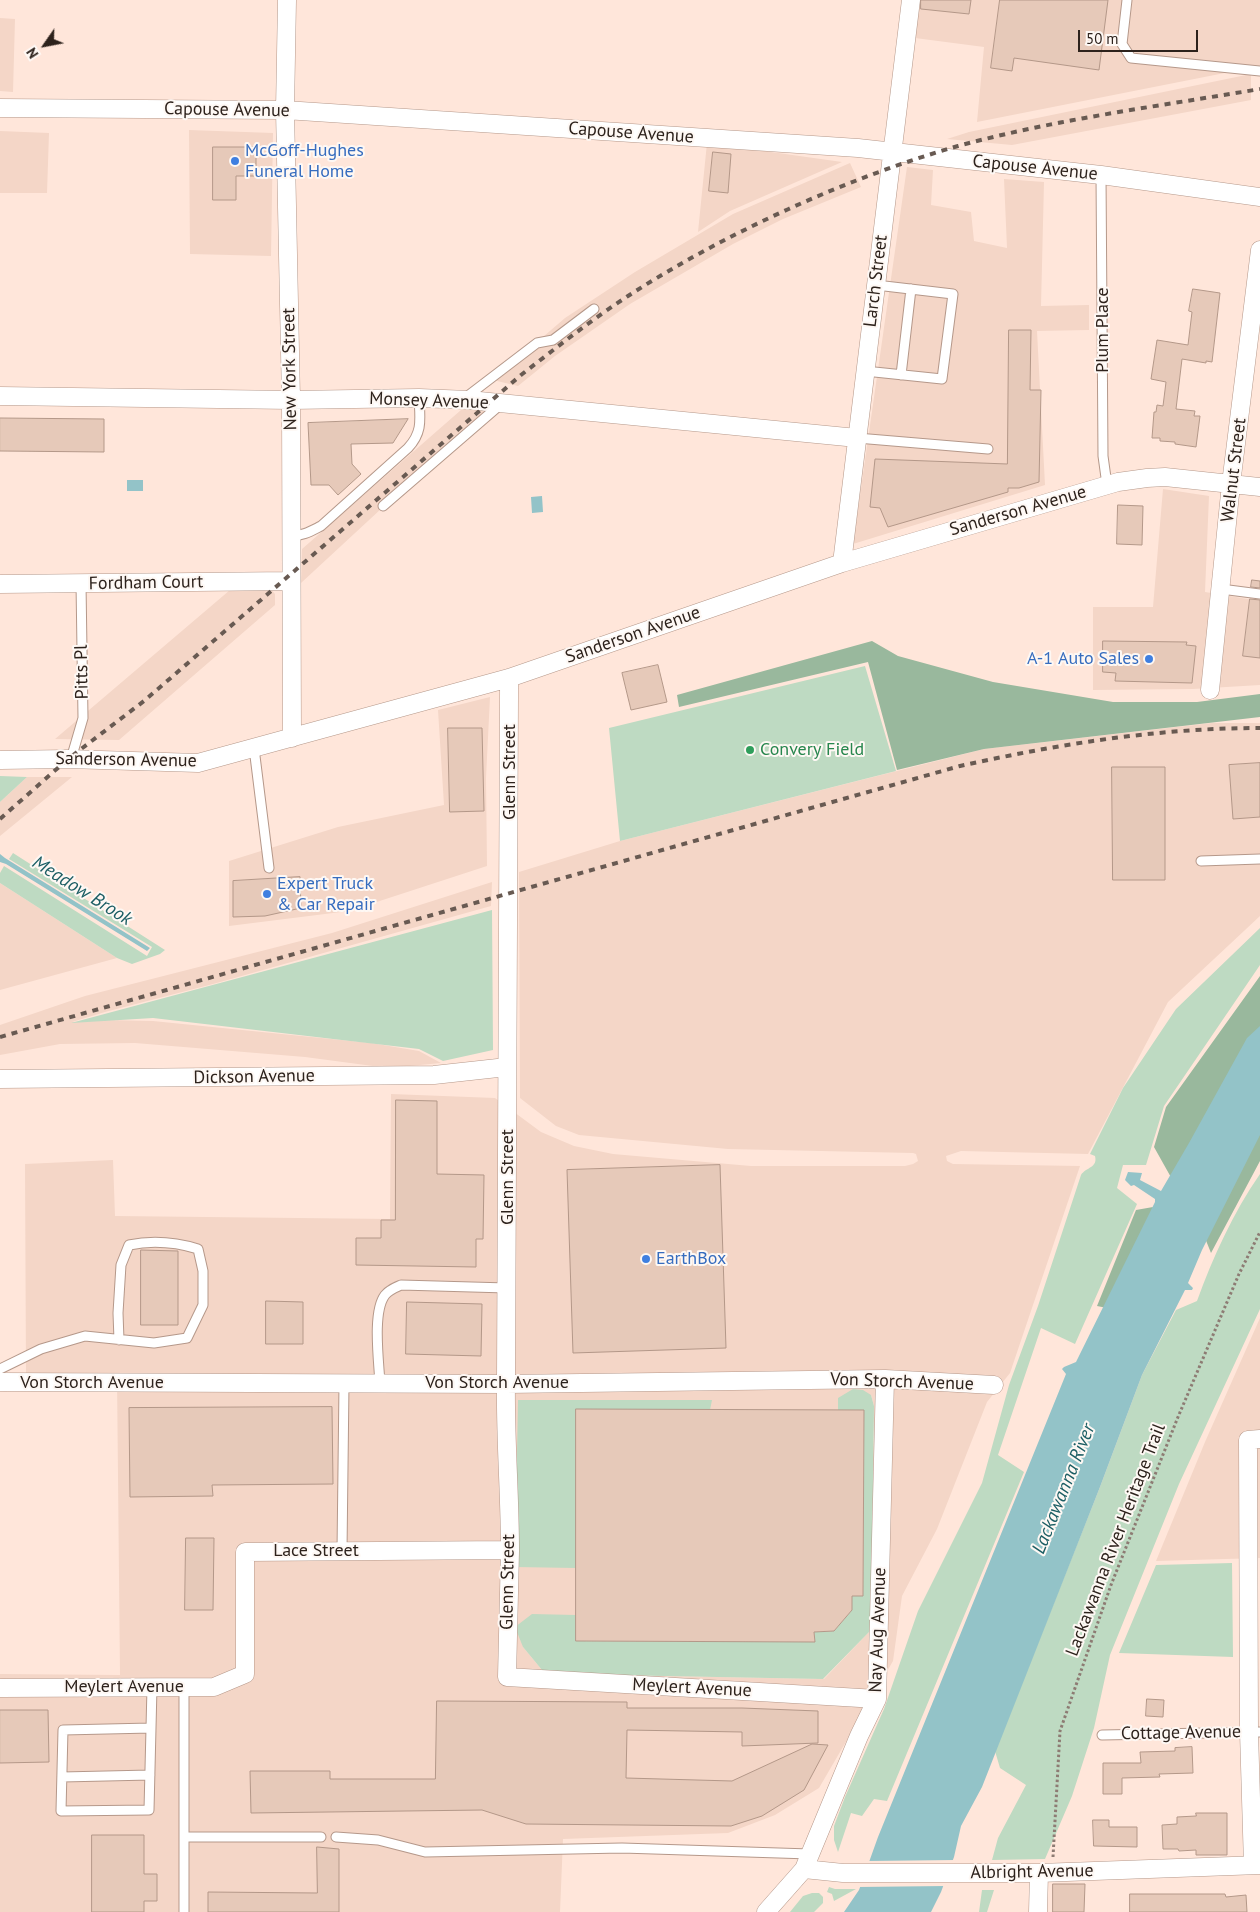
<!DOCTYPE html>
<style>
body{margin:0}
#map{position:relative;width:1260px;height:1912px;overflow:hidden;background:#ffe6da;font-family:"PT Sans",sans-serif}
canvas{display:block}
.north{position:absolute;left:20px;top:20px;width:50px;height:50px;-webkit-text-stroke:4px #fef8f4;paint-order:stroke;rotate:237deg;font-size:14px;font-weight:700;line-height:20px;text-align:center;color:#2d221c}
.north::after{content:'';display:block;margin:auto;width:18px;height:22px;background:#2d221c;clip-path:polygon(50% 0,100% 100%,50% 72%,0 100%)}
.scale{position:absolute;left:1078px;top:30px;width:120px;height:22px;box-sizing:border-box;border:2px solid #2d221c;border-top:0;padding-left:6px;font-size:15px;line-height:18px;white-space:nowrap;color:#2d221c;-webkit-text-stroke:4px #fef8f4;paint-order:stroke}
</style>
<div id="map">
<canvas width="1260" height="1912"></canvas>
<div class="north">N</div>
<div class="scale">50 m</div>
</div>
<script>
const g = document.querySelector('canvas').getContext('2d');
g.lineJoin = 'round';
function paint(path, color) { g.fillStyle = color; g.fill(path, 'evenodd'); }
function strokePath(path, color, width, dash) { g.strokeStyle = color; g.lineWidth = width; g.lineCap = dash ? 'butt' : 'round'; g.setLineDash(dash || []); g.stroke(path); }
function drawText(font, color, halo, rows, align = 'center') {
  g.font = font + ' "PT Sans",sans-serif'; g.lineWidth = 4; g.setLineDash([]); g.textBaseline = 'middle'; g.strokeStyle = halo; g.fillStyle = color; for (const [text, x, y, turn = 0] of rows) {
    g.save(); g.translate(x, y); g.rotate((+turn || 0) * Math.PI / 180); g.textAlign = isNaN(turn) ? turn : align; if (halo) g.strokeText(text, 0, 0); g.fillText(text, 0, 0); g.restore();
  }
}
const built = new Path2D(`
 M 920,0 L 1260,0 L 1260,66 L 977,122 L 984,47 L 915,38 Z
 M 0,18 L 15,19 L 13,92 L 0,91 Z
 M 1251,74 L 1251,100 L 1012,145 L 947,139 L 969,132 Z
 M 189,130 L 273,133 L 271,256 L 190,254 Z
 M 0,131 L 49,133 L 47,193 L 0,193 Z
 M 707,143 L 842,162 L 730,211 L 698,232 Z
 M 850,163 L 861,187 L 783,219 L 733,244 L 630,304 L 555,356 L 518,386 L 493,380 L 565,318 L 635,272 L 733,214 Z
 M 907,167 L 933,170 L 931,205 L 971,212 L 974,241 L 1007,248 L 1004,179 L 1044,182 L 1041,306 L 1089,305 L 1089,330 L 1037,331 L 1045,485 L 853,544 Z
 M 489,409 L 301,583 L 302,549 L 461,410 Z
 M 1163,489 L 1209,496 L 1205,592 L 1260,601 L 1260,685 L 1193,689 L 1093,690 L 1093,607 L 1153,607 Z
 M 270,588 L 275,594 L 275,605 L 119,740 L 55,739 L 230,590 Z
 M 490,697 L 486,778 L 487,866 L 349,911 L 229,926 L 229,861 L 338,827 L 444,805 L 438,710 Z
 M 1212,723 L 1260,723 L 1260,916 L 1168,1002 L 1088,1154 L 961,1151 L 946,1156 L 947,1161 L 953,1164 L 1080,1166 L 1010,1373 L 987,1402 L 937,1529 L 902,1596 L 893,1661 L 819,1788 L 775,1815 L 728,1833 L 563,1839 L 560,1912 L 0,1912 L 0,1674 L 120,1675 L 117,1377 L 26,1376 L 25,1164 L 113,1160 L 115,1216 L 390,1219 L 391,1094 L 495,1098 L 541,1132 L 574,1146 L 613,1154 L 751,1166 L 905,1166 L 913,1164 L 918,1161 L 916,1154 L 913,1153 L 728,1149 L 579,1135 L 556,1126 L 520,1098 L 519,872 L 620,841 L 984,749 ZM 871,1395 L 874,1406 L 871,1630 L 824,1679 L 558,1674 L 542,1670 L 523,1647 L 576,1615 L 576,1641 L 815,1642 L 814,1632 L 834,1631 L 852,1610 L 852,1596 L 863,1596 L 864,1410 Z
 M 27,777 L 72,777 L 0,836 L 0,802 Z
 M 492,882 L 491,906 L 213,984 L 105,1012 L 72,1022 L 106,1020 L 153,1021 L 371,1043 L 419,1051 L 441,1063 L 388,1068 L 305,1057 L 135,1043 L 60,1044 L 0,1055 L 0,1025 L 85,996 L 332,933 Z
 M 0,883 L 117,958 L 0,990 Z
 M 1260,1318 L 1260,1558 L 1156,1561 L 1205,1442 Z`);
const green = new Path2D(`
 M 865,666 L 896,771 L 620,841 L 609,728 Z
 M 0,776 L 27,777 L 0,802 Z
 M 13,853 L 165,950 L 160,954 L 132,964 L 117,958 L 0,883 L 0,873 L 4,866 L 147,956 L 152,947 L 9,859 Z
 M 492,910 L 493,1050 L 443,1061 L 419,1049 L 153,1018 L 71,1023 Z
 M 1260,928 L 1260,965 L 1164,1106 L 1146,1165 L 1123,1165 L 1117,1188 L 1137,1204 L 1075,1344 L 1041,1328 L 998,1455 L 1024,1472 L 887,1801 L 874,1799 L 862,1816 L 851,1813 L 838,1852 L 834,1840 L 834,1826 L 845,1797 L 884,1709 L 918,1611 L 982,1483 L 1009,1385 L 1038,1306 L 1081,1175 C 1086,1167 1098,1168 1095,1156 L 1090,1154 L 1123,1088 L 1176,1009 Z
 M 1260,1174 L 1260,1309 L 1179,1484 L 1110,1655 L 1094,1728 L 1072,1796 L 1045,1859 L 992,1860 L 998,1838 L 1026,1785 L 1000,1768 L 995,1751 L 1100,1487 L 1142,1375 L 1176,1310 L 1197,1301 C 1213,1257 1233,1213 1260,1174 Z
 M 853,1389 L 863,1390 L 871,1395 L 874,1406 L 871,1630 L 823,1679 L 558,1674 L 542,1670 L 523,1647 L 515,1627 L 532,1614 L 576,1615 L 577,1641 L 815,1642 L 814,1632 L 834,1631 L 852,1610 L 852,1596 L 863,1595 L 864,1411 L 838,1410 L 838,1398 Z
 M 518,1400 L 712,1400 L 710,1410 L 576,1568 L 515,1567 Z
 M 1232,1563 L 1233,1657 L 1119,1653 L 1156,1565 Z
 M 829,1887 L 835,1889 L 856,1889 L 834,1901 L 832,1894 L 827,1892 Z
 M 982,1890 L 994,1890 L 987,1912 L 979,1912 Z
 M 812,1893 L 819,1893 L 823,1897 L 823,1903 L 814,1912 L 790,1912 L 803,1896 Z`);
const forest = new Path2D(`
 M 872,641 L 898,656 L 993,682 L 1113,702 L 1197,702 L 1260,694 L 1260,717 L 984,749 L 897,770 L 868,662 L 679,707 L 677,695 Z
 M 1260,976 L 1260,1161 L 1211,1253 L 1205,1238 L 1154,1147 L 1166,1107 Z
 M 1153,1207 L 1112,1309 L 1097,1306 L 1136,1210 Z`);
const water = new Path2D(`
 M 127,480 L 143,480 L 143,491 L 127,491 Z
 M 542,496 L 543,512 L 532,513 L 531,497 Z
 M 0,854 L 5,858 L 150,948 L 147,951 L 6,864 L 0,862 Z
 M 1260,1026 L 1260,1135 L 1202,1250 L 1188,1283 L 1193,1288 L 1192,1290 L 1185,1290 L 1142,1375 L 1100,1487 L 982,1787 L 961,1826 L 954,1857 L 941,1892 L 931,1912 L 844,1912 L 859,1890 L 878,1837 L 1066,1374 L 1062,1369 L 1064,1367 L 1076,1362 L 1155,1202 L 1155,1199 L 1134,1185 L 1131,1186 L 1125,1180 L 1128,1172 L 1142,1173 L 1140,1180 L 1161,1191 L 1189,1143 L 1247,1038 Z`);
const pier = new Path2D(`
 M 956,1860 L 946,1886 L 857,1887 L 866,1861 Z`);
const building = new Path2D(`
 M 921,0 L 971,0 L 969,14 L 921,9 Z
 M 1000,0 L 1108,0 L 1099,70 L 1014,58 L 1012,71 L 991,68 Z
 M 213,147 L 256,147 L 256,176 L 236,176 L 236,200 L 213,200 Z
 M 713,152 L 731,154 L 728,193 L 709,191 Z
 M 1193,289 L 1220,293 L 1212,362 L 1206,361 L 1206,363 L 1182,359 L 1176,409 L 1195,411 L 1194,416 L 1200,416 L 1196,447 L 1175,444 L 1175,442 L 1160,441 L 1160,438 L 1152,438 L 1154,412 L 1156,412 L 1157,405 L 1163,406 L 1166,382 L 1151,379 L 1157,340 L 1188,345 L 1192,312 L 1189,311 Z
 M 1009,330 L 1031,330 L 1030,390 L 1041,390 L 1039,482 L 1019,488 L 1008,488 L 1008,492 L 888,527 L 880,508 L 870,507 L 875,459 L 1007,464 Z
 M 0,418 L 104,419 L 104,452 L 0,451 Z
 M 408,419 L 393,443 L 351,444 L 352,464 L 361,474 L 338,495 L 329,485 L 311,485 L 308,423 Z
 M 1118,505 L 1143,506 L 1142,545 L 1117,544 Z
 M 1252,580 L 1260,581 L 1260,588 L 1251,587 Z
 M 1250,599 L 1260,600 L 1260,658 L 1243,656 Z
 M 1103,641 L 1187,642 L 1186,645 L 1196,646 L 1192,683 L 1115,681 L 1116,673 L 1103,672 Z
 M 658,665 L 667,702 L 631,710 L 622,673 Z
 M 448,728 L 482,728 L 484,811 L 450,812 Z
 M 1260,763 L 1260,817 L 1233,819 L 1229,765 Z
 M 1112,767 L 1165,767 L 1165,880 L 1113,880 Z
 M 300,877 L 301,908 L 265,916 L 233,917 L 233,881 Z
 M 396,1100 L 437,1101 L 437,1174 L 484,1175 L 483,1239 L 476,1239 L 476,1267 L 356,1265 L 356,1238 L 381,1238 L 381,1220 L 395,1220 Z
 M 720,1165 L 726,1348 L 573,1353 L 567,1170 Z
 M 141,1250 L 178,1251 L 178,1325 L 141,1325 Z
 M 266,1301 L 303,1302 L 303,1344 L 266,1344 Z
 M 407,1302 L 482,1304 L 481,1356 L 406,1354 Z
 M 332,1407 L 333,1484 L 212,1485 L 213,1496 L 130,1497 L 129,1408 Z
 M 576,1409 L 864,1410 L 863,1596 L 852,1596 L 852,1610 L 834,1631 L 814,1632 L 815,1642 L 576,1641 Z
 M 186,1538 L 214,1538 L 213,1610 L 185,1610 Z
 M 1147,1699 L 1164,1700 L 1163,1717 L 1146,1716 Z
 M 437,1701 L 627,1702 L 627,1708 L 742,1708 L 818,1711 L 818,1743 L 742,1746 L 742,1732 L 627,1730 L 626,1778 L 732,1781 L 812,1744 L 828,1745 L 804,1790 L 762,1816 L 731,1826 L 526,1824 L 482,1810 L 251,1813 L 250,1771 L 330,1771 L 330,1779 L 435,1779 Z
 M 0,1710 L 48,1710 L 49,1762 L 0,1763 Z
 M 1192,1747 L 1193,1773 L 1159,1774 L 1160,1777 L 1122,1778 L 1122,1794 L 1103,1794 L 1103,1763 L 1141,1763 L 1140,1752 L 1175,1751 L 1175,1748 Z
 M 1196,1813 L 1227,1813 L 1227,1855 L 1196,1855 L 1196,1850 L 1179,1851 L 1178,1849 L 1163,1849 L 1162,1825 L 1177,1824 L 1177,1817 L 1196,1816 Z
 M 1093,1820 L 1109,1820 L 1109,1827 L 1137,1827 L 1137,1847 L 1094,1846 Z
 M 92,1835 L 144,1835 L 144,1874 L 157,1874 L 157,1901 L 144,1901 L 144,1912 L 92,1912 Z
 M 317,1847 L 339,1849 L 339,1912 L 208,1912 L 208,1892 L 317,1893 Z
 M 1053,1884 L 1085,1884 L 1084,1912 L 1053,1912 Z
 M 1130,1894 L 1225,1894 L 1226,1897 L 1246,1895 L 1247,1912 L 1130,1912 Z`);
const path = new Path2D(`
 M 1053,1857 L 1060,1731 L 1111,1585 L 1178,1417 L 1239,1274 L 1260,1232`);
const service = new Path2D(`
 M 1127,0 L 1122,44 L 1131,58 L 1260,71
 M 1101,175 L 1103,456 L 1107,485
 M 865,371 L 942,379 L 953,294 L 876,285
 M 901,375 L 911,289
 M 465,398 L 537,343 L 553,340 L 594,309
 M 857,438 L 988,449
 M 383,506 L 501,404
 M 291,536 C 303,536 311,531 321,526 L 408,448 C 423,432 420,419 419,398
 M 1221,589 L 1260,594
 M 254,748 L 269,868
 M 71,759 L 83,718 L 81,583
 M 1201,861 L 1260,859
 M 0,1369 L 41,1349 L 85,1336 L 154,1343 L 187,1338 L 203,1305 L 203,1271 L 198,1249 C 175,1242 153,1240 129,1245 L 121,1265 L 118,1313 L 119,1340
 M 380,1384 C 379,1362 372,1312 385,1295 C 389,1290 394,1288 401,1285 L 507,1288
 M 342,1551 L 344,1384
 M 184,1686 L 184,1912
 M 151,1728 L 63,1730 L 61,1811 L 149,1810 L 152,1687
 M 1102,1735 L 1260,1732
 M 62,1777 L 150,1775
 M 184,1837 L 321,1837
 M 336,1837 L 378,1840 L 425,1852 L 622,1848 L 810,1854`);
const minor = new Path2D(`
 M 287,0 L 285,110 L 291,400 L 292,738
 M 0,108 L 285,110 L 858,148 L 1101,175 L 1260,197
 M 0,396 L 291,400 L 419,398 L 469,400 L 857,438
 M 842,563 L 911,0
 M 0,584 L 291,581
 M 509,678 C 510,912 507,1146 506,1381 C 505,1437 510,1494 510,1551 C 509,1593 508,1635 507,1677 L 877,1699
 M 1210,690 L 1231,484 L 1260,250
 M 0,760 L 68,759 L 198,763 L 509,678 L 842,563 L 1118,482 L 1147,478 L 1165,477 L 1260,487
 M 0,1079 L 434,1075 L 507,1067
 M 0,1382 L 506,1384 L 885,1379 L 994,1385
 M 0,1688 L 214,1687 L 245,1674 L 245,1552 L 510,1550
 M 1253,1865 L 1249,1732 L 1248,1440 L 1260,1439
 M 804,1869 L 843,1873 L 1039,1873 L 1260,1865
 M 766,1912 L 804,1869 L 859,1736 L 877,1699 L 885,1379
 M 1038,1912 L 1039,1873`);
const rail = new Path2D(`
 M 0,819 L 68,759 L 144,701 L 521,375 C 556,348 591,320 628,296 C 725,233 847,178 958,146 C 1057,119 1160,106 1260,89
 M 0,1037 L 960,766 C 1059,744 1158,728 1260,728`);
const markers = [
 [235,161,5,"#3f7fe0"],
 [1149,659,5,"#3f7fe0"],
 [750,750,5,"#2e9e5b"],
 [267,894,5,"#3f7fe0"],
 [646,1259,5,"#3f7fe0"]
];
const streetNames = [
 ["Capouse Avenue",227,110,1],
 ["Capouse Avenue",631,133,4],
 ["Capouse Avenue",1035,168,6],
 ["Larch Street",876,281,-83],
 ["Plum Place",1103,330,-90],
 ["New York Street",290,369,-91],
 ["Monsey Avenue",429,401,2],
 ["Walnut Street",1234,470,-83],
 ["Sanderson Avenue",1018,511,-16],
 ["Fordham Court",146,583,-1],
 ["Sanderson Avenue",633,635,-19],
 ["Pitts Pl",82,672,-91],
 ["Sanderson Avenue",126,760,1],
 ["Glenn Street",510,772,-90],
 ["Dickson Avenue",254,1077,-1],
 ["Glenn Street",508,1177,-90],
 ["Von Storch Avenue",902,1382,2],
 ["Von Storch Avenue",92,1383],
 ["Von Storch Avenue",497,1383],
 ["Lackawanna River Heritage Trail",1116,1540,-69],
 ["Lace Street",316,1551],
 ["Glenn Street",508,1582,-89],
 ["Nay Aug Avenue",878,1630,-88],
 ["Meylert Avenue",124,1687],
 ["Meylert Avenue",692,1688,3],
 ["Cottage Avenue",1181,1733,-1],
 ["Albright Avenue",1032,1872,-1]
];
const shopNames = [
 ["McGoff-Hughes",245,151],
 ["Funeral Home",245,172],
 ["A-1 Auto Sales",1139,659,"right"],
 ["Expert Truck",277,884],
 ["& Car Repair",277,905],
 ["EarthBox",656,1259]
];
const leisureNames = [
 ["Convery Field",760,750]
];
const waterNames = [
 ["Meadow Brook",82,891,32],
 ["Lackawanna River",1064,1489,-68]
];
paint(built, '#f4d6c7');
paint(green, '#bedac2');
paint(forest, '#99b89d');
paint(water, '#93c3c8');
paint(pier, '#ffe6da');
paint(building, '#e6c9b9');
strokePath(building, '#b49889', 1);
strokePath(service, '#b5988a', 11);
strokePath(minor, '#b5988a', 19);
strokePath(path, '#8d7b73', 3, [2.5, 2.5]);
strokePath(service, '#fff', 9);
strokePath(minor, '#fff', 18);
strokePath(rail, '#685a52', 4, [6, 6]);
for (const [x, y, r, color] of markers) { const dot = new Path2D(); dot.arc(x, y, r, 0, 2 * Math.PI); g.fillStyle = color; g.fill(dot); strokePath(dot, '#fef8f4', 2); }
drawText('18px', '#2d221c', '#fef8f4', streetNames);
drawText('18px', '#366cbe', '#fef8f4', shopNames, 'left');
drawText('18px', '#27864d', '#fef8f4', leisureNames, 'left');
drawText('italic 19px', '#1c5e64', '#fef8f4', waterNames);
</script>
